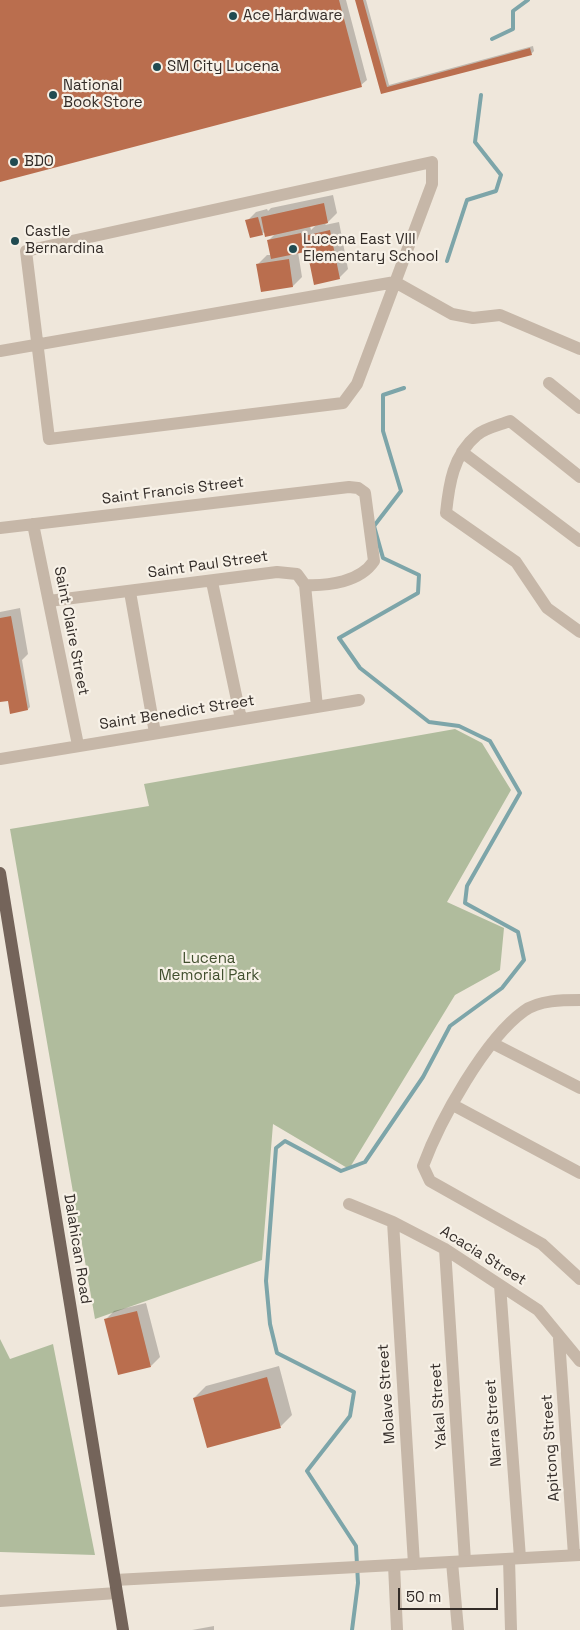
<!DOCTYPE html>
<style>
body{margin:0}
#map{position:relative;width:580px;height:1630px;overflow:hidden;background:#efe7db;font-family:"Space Grotesk",sans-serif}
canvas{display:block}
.scale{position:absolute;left:398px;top:1588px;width:100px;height:22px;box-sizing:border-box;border:2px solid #332c28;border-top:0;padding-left:6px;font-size:15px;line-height:18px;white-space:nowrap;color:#332c28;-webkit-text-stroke:4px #f7f1e7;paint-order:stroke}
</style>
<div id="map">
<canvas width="580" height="1630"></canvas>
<div class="scale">50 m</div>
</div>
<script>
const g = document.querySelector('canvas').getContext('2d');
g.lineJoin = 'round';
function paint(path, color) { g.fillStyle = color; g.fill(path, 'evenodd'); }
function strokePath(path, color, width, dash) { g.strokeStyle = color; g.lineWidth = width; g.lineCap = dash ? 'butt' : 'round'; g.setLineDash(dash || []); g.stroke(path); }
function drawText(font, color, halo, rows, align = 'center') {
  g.font = font + ' "Space Grotesk",sans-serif'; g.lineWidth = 4.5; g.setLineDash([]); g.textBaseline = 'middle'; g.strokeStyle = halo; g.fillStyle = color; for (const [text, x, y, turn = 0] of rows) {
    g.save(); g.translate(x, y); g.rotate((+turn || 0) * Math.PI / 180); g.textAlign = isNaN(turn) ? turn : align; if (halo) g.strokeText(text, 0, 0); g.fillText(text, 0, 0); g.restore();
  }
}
const green = new Path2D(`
 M 455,729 L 482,743 L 511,790 L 447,902 L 504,928 L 500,970 L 455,995 L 349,1169 L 273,1124 L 262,1260 L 95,1319 L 10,829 L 149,806 L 144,784 Z
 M 0,1339 L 10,1359 L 53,1344 L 95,1555 L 0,1552 Z`);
const shadow = new Path2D(`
 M 0,0 L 346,0 L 367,80 L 361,85 L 0,181 Z
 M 357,0 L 366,0 L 389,85 L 533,46 L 534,51 L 531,54 L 382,93 Z
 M 333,195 L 337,213 L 325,225 L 339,222 L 348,269 L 339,278 L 307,248 L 298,252 L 302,277 L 293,286 L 258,264 L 267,255 L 272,255 L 269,240 L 276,233 L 265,231 L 262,234 L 247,221 L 256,212 L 267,209 L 268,211 L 271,208 ZM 317,224 L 311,230 L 310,226 Z
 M 20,608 L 28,654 L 22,660 L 30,707 L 28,709 L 9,699 L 0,701 L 0,612 Z
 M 146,1303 L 160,1357 L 151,1366 L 105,1320 L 114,1311 Z
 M 279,1366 L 292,1415 L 281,1426 L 194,1398 L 206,1386 Z
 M 214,1626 L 214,1630 L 192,1630 Z`);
const stream = new Path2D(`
 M 492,39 L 513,29 L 513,11 L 528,0
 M 447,261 L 467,200 L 496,191 L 501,175 L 475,142 L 481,95
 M 352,1630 L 358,1583 L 356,1546 L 307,1471 L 350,1416 L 354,1392 L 277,1353 L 270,1324 L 266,1281 L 276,1148 L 285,1141 L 341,1171 L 365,1162 L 423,1077 L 450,1026 L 502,988 L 524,960 L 518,932 L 465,903 L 467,886 L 520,793 L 490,741 L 459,726 L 429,722 L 360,668 L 339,638 L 418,593 L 419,575 L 383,558 L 374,526 L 401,491 L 383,431 L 383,395 L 404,388`);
const building = new Path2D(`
 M 0,0 L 339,0 L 362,87 L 0,182 Z
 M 355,0 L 363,0 L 387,87 L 530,48 L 532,55 L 381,94 Z
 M 324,203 L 328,223 L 265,237 L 261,217 Z
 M 258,217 L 263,235 L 250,238 L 245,220 Z
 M 330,230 L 340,279 L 314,285 L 304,236 Z
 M 301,233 L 305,252 L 271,259 L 267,240 Z
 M 289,259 L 293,287 L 261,292 L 256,264 Z
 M 11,616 L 28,710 L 10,714 L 8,701 L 0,702 L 0,618 Z
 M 137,1311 L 151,1367 L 118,1375 L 104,1319 Z
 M 267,1377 L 281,1428 L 207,1448 L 193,1398 Z`);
const minor = new Path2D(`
 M 432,162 L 432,184 L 357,384 L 343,403 L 49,439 L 26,251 Z
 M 0,351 L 395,282 L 452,314 L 473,318 L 500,315 L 580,349
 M 549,383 L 580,408
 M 462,452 L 580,541
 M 580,477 L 510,421 C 500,425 485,428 477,435 C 453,455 449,484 446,513 L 516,562 L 547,608 L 580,632
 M 33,524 L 78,745
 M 0,528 L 349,487 L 358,488 L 365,493 L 374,561 C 360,582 329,586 305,585
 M 212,582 L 241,719
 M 130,592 L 155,733
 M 49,601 L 277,572 L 297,574 L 305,585 L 317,707
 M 0,759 L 359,700
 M 580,1000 C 563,1000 539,1000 524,1011 C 485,1039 440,1120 423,1166 L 430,1181 L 542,1244 L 580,1279
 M 492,1043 L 580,1088
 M 453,1105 L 580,1173
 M 349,1204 L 393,1222 L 445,1249 L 538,1310 L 580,1361
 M 393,1222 L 414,1564
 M 445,1249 L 465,1561
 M 500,1285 L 520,1558
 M 559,1339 L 574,1555
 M 509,1559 L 511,1630
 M 452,1562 L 458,1630
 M 394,1565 L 397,1630
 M 0,1601 L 117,1593`);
const tertiary = new Path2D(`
 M 115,1580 L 580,1555`);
const primary = new Path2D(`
 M 0,873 L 123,1630`);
const markers = [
 [233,16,5,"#214b51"],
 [157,67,5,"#214b51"],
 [53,95,5,"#214b51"],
 [14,162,5,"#214b51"],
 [15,241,5,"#214b51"],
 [293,249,5,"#214b51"]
];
const poiNames = [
 ["Ace Hardware",243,16],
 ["SM City Lucena",167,67],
 ["National",63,86],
 ["Book Store",63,103],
 ["BDO",24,162],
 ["Castle",25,232],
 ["Bernardina",25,249],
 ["Lucena East VIII",303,240],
 ["Elementary School",303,257]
];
const streetNames = [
 ["Saint Francis Street",173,491,-7],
 ["Saint Paul Street",208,565,-8],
 ["Saint Claire Street",71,631,79],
 ["Saint Benedict Street",177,713,-9],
 ["Dalahican Road",77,1249,81],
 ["Acacia Street",483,1256,32],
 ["Molave Street",387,1394,-94],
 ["Yakal Street",439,1406,-94],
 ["Narra Street",494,1423,-94],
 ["Apitong Street",551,1448,-94]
];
const parkNames = [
 ["Lucena",209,959],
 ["Memorial Park",209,976]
];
paint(green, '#b0bc9d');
paint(shadow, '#0003');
strokePath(stream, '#7da5a9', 4);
paint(building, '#ba6e4e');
strokePath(minor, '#c6b7a8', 12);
strokePath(tertiary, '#c6b7a8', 12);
strokePath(primary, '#74645a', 12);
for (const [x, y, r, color] of markers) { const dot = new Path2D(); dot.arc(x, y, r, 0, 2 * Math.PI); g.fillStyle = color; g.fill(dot); strokePath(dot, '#f7f1e7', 2); }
drawText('15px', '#332c28', '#f7f1e7', poiNames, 'left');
drawText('15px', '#332c28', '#f7f1e7', streetNames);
drawText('15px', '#414f2e', '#f7f1e7', parkNames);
</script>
